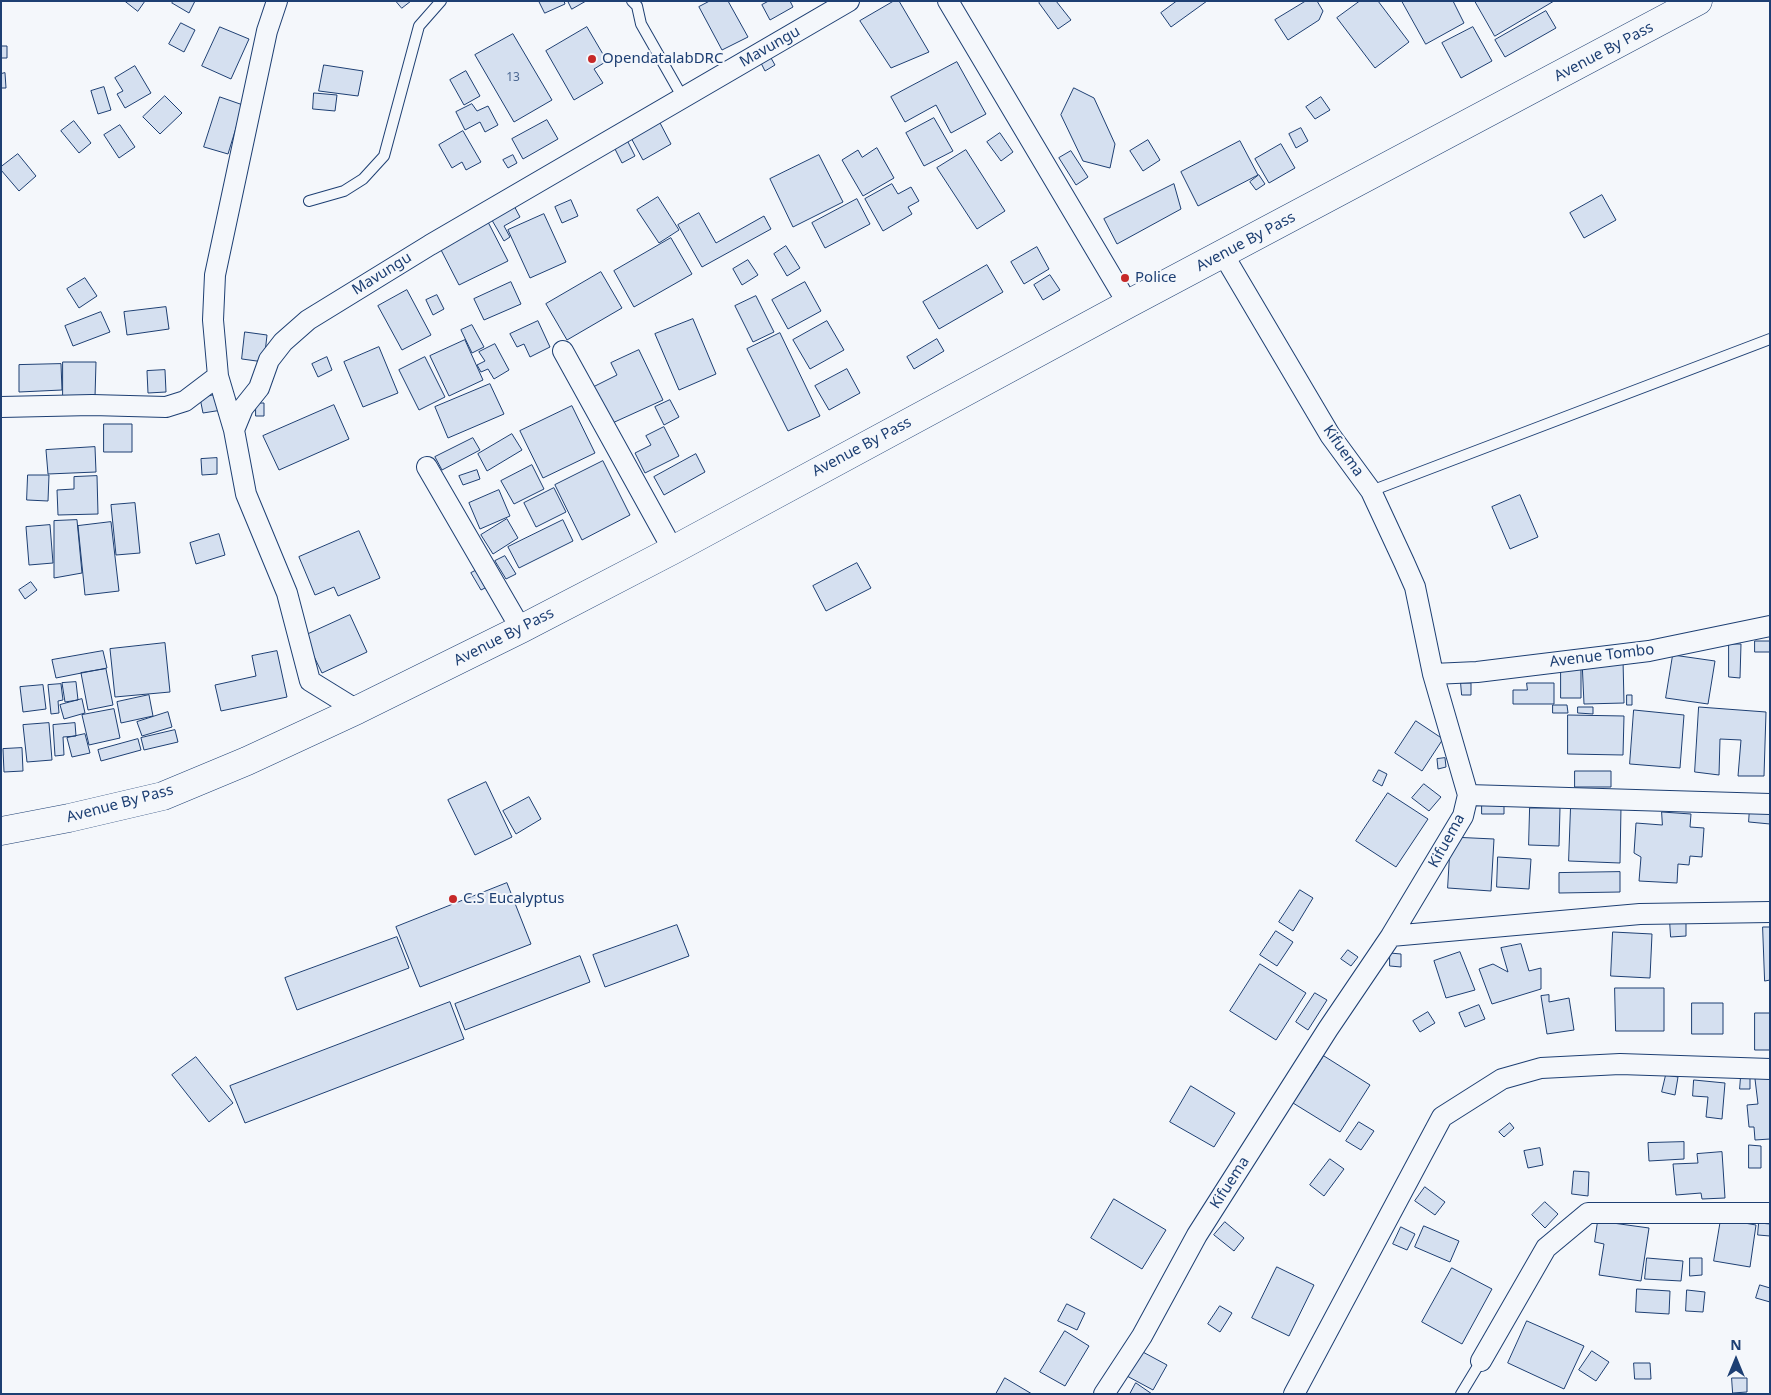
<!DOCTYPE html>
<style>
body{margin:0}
#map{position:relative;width:1771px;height:1395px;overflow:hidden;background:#f4f7fb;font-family:"Noto Sans",sans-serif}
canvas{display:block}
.frame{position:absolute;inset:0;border:2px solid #1d3f73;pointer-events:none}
.north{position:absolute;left:1711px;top:1335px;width:50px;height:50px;-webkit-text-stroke:4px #f4f7fb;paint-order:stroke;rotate:0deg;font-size:14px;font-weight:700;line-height:20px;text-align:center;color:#1d3f73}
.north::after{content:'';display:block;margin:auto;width:18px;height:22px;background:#1d3f73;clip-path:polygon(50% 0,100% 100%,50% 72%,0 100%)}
</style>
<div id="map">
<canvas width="1771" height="1395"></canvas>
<div class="frame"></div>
<div class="north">N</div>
</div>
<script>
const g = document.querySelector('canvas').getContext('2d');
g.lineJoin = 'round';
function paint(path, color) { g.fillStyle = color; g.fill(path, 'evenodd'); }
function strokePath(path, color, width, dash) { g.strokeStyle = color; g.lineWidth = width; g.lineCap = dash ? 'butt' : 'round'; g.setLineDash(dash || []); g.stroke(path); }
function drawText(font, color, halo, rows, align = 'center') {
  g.font = font + ' "Noto Sans",sans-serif'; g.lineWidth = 4; g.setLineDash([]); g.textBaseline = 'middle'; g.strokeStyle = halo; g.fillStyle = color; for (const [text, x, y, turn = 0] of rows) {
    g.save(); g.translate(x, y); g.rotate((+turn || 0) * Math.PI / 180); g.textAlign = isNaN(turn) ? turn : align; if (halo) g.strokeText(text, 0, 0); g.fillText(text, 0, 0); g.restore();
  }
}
const building = new Path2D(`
 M 125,1 L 145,1 L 138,11 Z
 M 174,1 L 195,1 L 189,13 L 172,3 Z
 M 396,1 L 411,1 L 402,8 Z
 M 539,1 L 564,1 L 565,4 L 545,13 Z
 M 568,1 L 586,1 L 572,9 Z
 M 710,1 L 728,1 L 748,37 L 722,50 L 699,7 Z
 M 769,1 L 790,1 L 793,7 L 770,20 L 762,5 Z
 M 894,1 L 899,1 L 929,52 L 891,68 L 860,21 Z
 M 1041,1 L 1056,1 L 1071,20 L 1058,29 L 1039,3 Z
 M 1177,1 L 1207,1 L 1171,27 L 1161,13 Z
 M 1306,1 L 1317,1 L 1323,11 L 1319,20 L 1288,40 L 1275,20 Z
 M 1360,1 L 1378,1 L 1409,42 L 1375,68 L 1337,18 Z
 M 1402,1 L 1453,1 L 1464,23 L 1426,44 Z
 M 1475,1 L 1554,1 L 1495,36 Z
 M 1546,11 L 1556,28 L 1505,57 L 1495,40 Z
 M 181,23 L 195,30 L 184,52 L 169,44 Z
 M 220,27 L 249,39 L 231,79 L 202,66 Z
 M 587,27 L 607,61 L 594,69 L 603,83 L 574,100 L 546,51 Z
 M 1473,27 L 1492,61 L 1461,78 L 1442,43 Z
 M 513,34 L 552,100 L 514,122 L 475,55 Z
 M 1,46 L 7,46 L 7,58 L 1,58 Z
 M 771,58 L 775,65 L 765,71 L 761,63 Z
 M 957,62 L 986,114 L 951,133 L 936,105 L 905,122 L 891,97 Z
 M 324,65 L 363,71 L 358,96 L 319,91 Z
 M 135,66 L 151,93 L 125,108 L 117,94 L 123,91 L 115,78 Z
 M 466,71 L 480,96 L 464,105 L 450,80 Z
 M 5,73 L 6,88 L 1,88 L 1,74 Z
 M 104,87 L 111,110 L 98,114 L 91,91 Z
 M 1074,88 L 1094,98 L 1115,144 L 1110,168 L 1083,161 L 1061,115 Z
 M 314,93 L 337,95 L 335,111 L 313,109 Z
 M 165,96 L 182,113 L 160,134 L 143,117 Z
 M 220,97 L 243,105 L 228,154 L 204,147 Z
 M 1321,97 L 1330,110 L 1315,119 L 1306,107 Z
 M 472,104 L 477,111 L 488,106 L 498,125 L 485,132 L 480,122 L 465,130 L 456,112 Z
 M 934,118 L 953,151 L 924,166 L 906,133 Z
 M 547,120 L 558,139 L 523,159 L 512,139 Z
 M 74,121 L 91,143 L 79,153 L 61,131 Z
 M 659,121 L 671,144 L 643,160 L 630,136 Z
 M 120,125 L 135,147 L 119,158 L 104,135 Z
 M 1301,128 L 1308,141 L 1296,148 L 1289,134 Z
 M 463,131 L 481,162 L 466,170 L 462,162 L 452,168 L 439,145 Z
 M 1000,133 L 1013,152 L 1001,161 L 987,142 Z
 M 626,138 L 635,156 L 622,163 L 613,145 Z
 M 1148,140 L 1160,160 L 1143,171 L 1130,151 Z
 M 1240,141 L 1258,175 L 1198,206 L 1181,172 Z
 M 1281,144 L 1295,168 L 1269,183 L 1255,159 Z
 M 877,148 L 894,178 L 863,196 L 842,160 L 858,150 L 862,157 Z
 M 966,150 L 1005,211 L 977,229 L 937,168 Z
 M 1071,151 L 1088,177 L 1076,185 L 1059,158 Z
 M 18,154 L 36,176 L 19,191 L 1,170 L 1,167 Z
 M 513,155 L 517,163 L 508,168 L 503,160 Z
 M 819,155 L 843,202 L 793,227 L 770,179 Z
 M 1259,175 L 1265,184 L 1256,190 L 1250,182 Z
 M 892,184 L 898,194 L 911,187 L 919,201 L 908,207 L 912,214 L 883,231 L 865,199 Z
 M 1174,184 L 1181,209 L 1117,244 L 1104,219 Z
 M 1602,195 L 1616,220 L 1584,238 L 1570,213 Z
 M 658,197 L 679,230 L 659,243 L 637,210 Z
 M 857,199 L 870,224 L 825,248 L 812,223 Z
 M 571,200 L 578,216 L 562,223 L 555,207 Z
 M 512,202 L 520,217 L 504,226 L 510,237 L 504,241 L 489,215 Z
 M 699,213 L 716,243 L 764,216 L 771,229 L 702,267 L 678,225 Z
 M 544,214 L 566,262 L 530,278 L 508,230 Z
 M 488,222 L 508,261 L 459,285 L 439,246 Z
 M 671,238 L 692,274 L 634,307 L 614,271 Z
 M 786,246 L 800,268 L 787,276 L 774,254 Z
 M 1037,247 L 1049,269 L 1024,284 L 1011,262 Z
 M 748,260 L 758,275 L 742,285 L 733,269 Z
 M 987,265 L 1003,292 L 939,329 L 923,302 Z
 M 601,272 L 622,308 L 567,340 L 546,304 Z
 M 1050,275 L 1060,290 L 1043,300 L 1034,285 Z
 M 85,278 L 97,296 L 79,308 L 67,289 Z
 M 511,282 L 521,304 L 484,320 L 474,299 Z
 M 805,282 L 821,311 L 788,329 L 772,300 Z
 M 407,290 L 431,335 L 402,350 L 378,306 Z
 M 437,295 L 444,309 L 433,315 L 426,300 Z
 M 756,296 L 774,332 L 753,342 L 735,306 Z
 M 166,307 L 169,329 L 127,335 L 124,312 Z
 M 101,312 L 110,332 L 73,346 L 65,326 Z
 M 693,319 L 716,374 L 679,390 L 655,334 Z
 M 538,321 L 550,347 L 530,357 L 524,344 L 517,347 L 510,334 Z
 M 827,321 L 844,350 L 810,369 L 793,340 Z
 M 472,325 L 484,347 L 472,353 L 461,330 Z
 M 245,332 L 267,335 L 264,362 L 242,359 Z
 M 780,333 L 820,416 L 788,431 L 747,349 Z
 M 937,339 L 944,351 L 914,369 L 907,357 Z
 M 465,340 L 483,380 L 449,396 L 430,356 Z
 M 495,344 L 509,370 L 494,379 L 488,369 L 481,372 L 477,365 L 485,361 L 479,352 Z
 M 379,347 L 398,393 L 363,407 L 344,362 Z
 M 639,350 L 663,400 L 608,425 L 591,388 L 617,375 L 611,363 Z
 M 327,357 L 332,370 L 318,377 L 312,364 Z
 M 425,357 L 445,397 L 419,410 L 399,370 Z
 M 63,362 L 96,362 L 95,397 L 63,397 Z
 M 61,364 L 62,390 L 19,392 L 19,365 Z
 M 847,369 L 860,393 L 829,410 L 815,386 Z
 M 165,370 L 166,392 L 148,393 L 147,371 Z
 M 490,384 L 504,414 L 448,438 L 435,407 Z
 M 219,394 L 222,410 L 203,413 L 200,398 Z
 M 670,400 L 679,417 L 664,425 L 655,407 Z
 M 256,403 L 264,403 L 264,416 L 256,416 Z
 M 334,405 L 349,439 L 279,470 L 263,436 Z
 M 572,406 L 595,453 L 543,478 L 520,431 Z
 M 104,424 L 132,424 L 132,452 L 104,452 Z
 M 664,427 L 679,456 L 645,473 L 635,453 L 651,445 L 646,436 Z
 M 512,434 L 522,450 L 487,471 L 478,454 Z
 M 473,438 L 480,450 L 442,470 L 435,457 Z
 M 95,447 L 96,472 L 48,474 L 46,450 Z
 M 696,454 L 705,472 L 664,495 L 654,477 Z
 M 217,458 L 217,474 L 202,475 L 201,459 Z
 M 603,461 L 630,515 L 582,540 L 555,485 Z
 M 532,465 L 544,489 L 514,504 L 501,481 Z
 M 477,470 L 480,479 L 463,485 L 459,476 Z
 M 28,475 L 49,475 L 48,501 L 27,500 Z
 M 97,476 L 98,514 L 58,515 L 57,490 L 74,489 L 74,477 Z
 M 554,488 L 566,512 L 536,527 L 524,503 Z
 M 499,490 L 510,516 L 480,529 L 469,503 Z
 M 1520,495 L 1538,537 L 1510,549 L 1492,507 Z
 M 135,503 L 140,553 L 116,555 L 111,505 Z
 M 507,519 L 518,538 L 493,554 L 481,535 Z
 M 77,520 L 82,573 L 54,578 L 54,521 Z
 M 563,520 L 573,541 L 519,568 L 508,547 Z
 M 111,522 L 119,591 L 85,595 L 78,526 Z
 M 50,525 L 53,563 L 29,565 L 26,527 Z
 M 359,531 L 380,578 L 338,596 L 334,587 L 315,595 L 299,557 Z
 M 219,534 L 225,555 L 196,564 L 190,543 Z
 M 505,556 L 516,574 L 506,579 L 495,561 Z
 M 857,563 L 871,588 L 826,611 L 813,586 Z
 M 481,568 L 491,585 L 481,590 L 471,573 Z
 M 31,582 L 37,590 L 25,599 L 19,590 Z
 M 350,615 L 367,652 L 322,673 L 304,636 Z
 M 1755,641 L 1770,641 L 1770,652 L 1755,652 Z
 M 165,643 L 170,692 L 115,697 L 110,649 Z
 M 1729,644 L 1741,644 L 1740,678 L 1729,677 Z
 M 103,651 L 107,668 L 56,678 L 52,660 Z
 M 277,651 L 287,697 L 221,711 L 215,685 L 256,676 L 252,656 Z
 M 1673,655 L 1715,661 L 1708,704 L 1666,698 Z
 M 1623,659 L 1624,703 L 1584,704 L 1582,660 Z
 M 1561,664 L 1581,664 L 1581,698 L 1561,698 Z
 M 106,669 L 113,705 L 88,710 L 81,673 Z
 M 76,682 L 78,700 L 65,702 L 62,683 Z
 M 1461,683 L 1471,683 L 1471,695 L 1462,695 Z
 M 1527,683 L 1554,683 L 1554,704 L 1513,704 L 1513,690 L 1527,690 Z
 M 61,684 L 63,700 L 58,701 L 59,713 L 51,714 L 48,685 Z
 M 43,685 L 46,709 L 23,712 L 20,687 Z
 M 149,695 L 153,716 L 121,723 L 117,702 Z
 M 1627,695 L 1632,695 L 1632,705 L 1627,705 Z
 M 82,699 L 85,713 L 64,719 L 60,705 Z
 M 1553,705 L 1567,705 L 1568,713 L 1553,713 Z
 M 1578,707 L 1593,707 L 1593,714 L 1578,713 Z
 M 1699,707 L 1766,712 L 1764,776 L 1738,776 L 1741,740 L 1720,739 L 1719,775 L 1695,772 Z
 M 114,709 L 120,738 L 89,745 L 82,715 Z
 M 1634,710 L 1684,715 L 1680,768 L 1630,764 Z
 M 168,712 L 172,727 L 142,736 L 137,722 Z
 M 1568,715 L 1624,716 L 1623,755 L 1568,754 Z
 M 1416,721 L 1443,739 L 1422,771 L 1395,753 Z
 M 49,723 L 52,760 L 27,762 L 23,725 Z
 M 75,723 L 76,736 L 63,737 L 64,755 L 55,756 L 53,725 Z
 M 175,730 L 178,742 L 144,750 L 141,738 Z
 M 85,734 L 90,753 L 72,757 L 67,738 Z
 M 138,739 L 141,750 L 101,761 L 98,750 Z
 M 22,748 L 23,771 L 4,772 L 3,749 Z
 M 1445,758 L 1446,767 L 1438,769 L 1437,759 Z
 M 1379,770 L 1387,774 L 1382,786 L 1373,781 Z
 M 1575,771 L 1611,771 L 1611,787 L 1575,787 Z
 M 486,782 L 512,837 L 475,855 L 448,800 Z
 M 1424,784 L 1441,797 L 1429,811 L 1412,798 Z
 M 1388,793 L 1428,819 L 1396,867 L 1356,841 Z
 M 529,797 L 541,819 L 516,834 L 503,811 Z
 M 1482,799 L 1504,799 L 1504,814 L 1482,814 Z
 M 1571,806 L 1621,807 L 1620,863 L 1569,861 Z
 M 1750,807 L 1770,809 L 1770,824 L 1749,822 Z
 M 1530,808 L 1560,808 L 1559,846 L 1529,845 Z
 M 1662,812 L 1691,814 L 1690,827 L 1704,828 L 1702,857 L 1690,856 L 1689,865 L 1678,864 L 1677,883 L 1639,881 L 1641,857 L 1634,853 L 1636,823 L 1662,825 Z
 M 1451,837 L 1494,839 L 1491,891 L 1448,888 Z
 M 1498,857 L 1531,859 L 1529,889 L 1497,887 Z
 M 1620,872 L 1620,892 L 1559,893 L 1559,873 Z
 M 507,883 L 531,944 L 420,987 L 396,927 Z
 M 1300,890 L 1313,898 L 1293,931 L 1279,922 Z
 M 1670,921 L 1686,921 L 1686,936 L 1671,937 Z
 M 677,925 L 689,956 L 605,987 L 593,955 Z
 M 1763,927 L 1770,927 L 1770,980 L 1765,981 Z
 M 1276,931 L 1293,942 L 1277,966 L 1260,955 Z
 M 1613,932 L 1652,934 L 1650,978 L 1611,976 Z
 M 397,937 L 409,968 L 297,1010 L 285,978 Z
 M 1521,944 L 1529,971 L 1541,968 L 1541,989 L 1492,1004 L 1479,969 L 1493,964 L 1508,972 L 1501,948 Z
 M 1348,950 L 1358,957 L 1351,966 L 1341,959 Z
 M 1460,952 L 1475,990 L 1446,998 L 1434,961 Z
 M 1390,953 L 1401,954 L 1401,967 L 1390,966 Z
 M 580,956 L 590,982 L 465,1030 L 455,1004 Z
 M 1260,964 L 1306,993 L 1276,1040 L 1230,1011 Z
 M 1615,988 L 1664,988 L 1664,1031 L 1616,1031 Z
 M 1315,993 L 1327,1000 L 1308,1030 L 1296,1022 Z
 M 1549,995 L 1549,1002 L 1569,998 L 1574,1030 L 1547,1034 L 1541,996 Z
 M 450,1002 L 464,1039 L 245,1123 L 230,1086 Z
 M 1692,1003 L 1723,1003 L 1723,1034 L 1692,1034 Z
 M 1479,1005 L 1485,1019 L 1465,1027 L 1459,1013 Z
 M 1428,1012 L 1435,1023 L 1420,1032 L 1413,1021 Z
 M 1755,1013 L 1770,1013 L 1770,1050 L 1755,1050 Z
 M 1324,1056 L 1370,1085 L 1340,1132 L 1293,1103 Z
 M 196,1057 L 233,1103 L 209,1122 L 172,1075 Z
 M 1666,1075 L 1678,1077 L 1675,1095 L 1662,1092 Z
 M 1741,1076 L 1750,1076 L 1750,1089 L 1740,1089 Z
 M 1770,1078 L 1770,1139 L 1755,1140 L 1754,1127 L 1749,1127 L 1747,1105 L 1758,1104 L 1755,1079 Z
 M 1694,1080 L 1725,1083 L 1722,1119 L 1706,1117 L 1708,1097 L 1693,1096 Z
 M 1191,1086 L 1235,1113 L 1214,1147 L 1170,1122 Z
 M 1359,1122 L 1374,1131 L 1361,1150 L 1346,1141 Z
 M 1510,1123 L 1514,1128 L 1504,1137 L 1499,1132 Z
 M 1684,1142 L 1684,1159 L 1649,1161 L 1648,1143 Z
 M 1749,1145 L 1761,1146 L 1761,1168 L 1749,1168 Z
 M 1540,1148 L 1543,1165 L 1528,1168 L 1524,1151 Z
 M 1722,1152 L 1725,1198 L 1702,1199 L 1701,1193 L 1676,1195 L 1673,1164 L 1698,1163 L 1697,1154 Z
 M 1330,1159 L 1344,1169 L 1324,1196 L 1310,1185 Z
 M 1574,1171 L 1589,1172 L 1588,1196 L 1572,1194 Z
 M 1425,1187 L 1445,1202 L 1435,1215 L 1415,1201 Z
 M 1114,1199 L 1166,1230 L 1142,1269 L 1091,1238 Z
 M 1545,1202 L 1558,1214 L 1545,1228 L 1532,1215 Z
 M 1721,1219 L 1756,1225 L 1750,1267 L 1714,1261 Z
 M 1598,1221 L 1649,1228 L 1641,1281 L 1599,1275 L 1604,1244 L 1595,1242 Z
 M 1225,1222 L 1244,1238 L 1234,1251 L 1214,1235 Z
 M 1759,1223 L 1770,1224 L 1770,1236 L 1758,1235 Z
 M 1424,1226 L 1459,1241 L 1450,1262 L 1415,1247 Z
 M 1401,1227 L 1415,1234 L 1407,1250 L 1393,1244 Z
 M 1647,1258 L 1683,1261 L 1681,1281 L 1645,1279 Z
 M 1690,1258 L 1702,1258 L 1702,1275 L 1690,1276 Z
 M 1277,1267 L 1314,1285 L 1289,1336 L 1252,1318 Z
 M 1452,1268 L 1492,1289 L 1462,1344 L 1422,1322 Z
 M 1760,1285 L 1770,1288 L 1770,1302 L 1756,1298 Z
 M 1637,1289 L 1670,1291 L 1669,1314 L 1636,1312 Z
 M 1687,1290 L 1705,1292 L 1703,1312 L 1686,1311 Z
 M 1067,1304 L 1085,1313 L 1077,1330 L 1058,1321 Z
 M 1220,1306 L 1232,1313 L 1220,1332 L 1208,1324 Z
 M 1527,1321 L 1584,1346 L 1564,1389 L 1508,1363 Z
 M 1065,1331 L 1089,1346 L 1065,1386 L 1040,1372 Z
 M 1141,1351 L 1167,1365 L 1153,1390 L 1127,1376 Z
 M 1592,1351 L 1609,1362 L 1596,1381 L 1579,1370 Z
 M 1634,1363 L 1650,1363 L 1651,1379 L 1635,1379 Z
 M 1005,1378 L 1032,1394 L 996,1394 Z
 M 1732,1378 L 1747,1378 L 1747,1392 L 1733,1393 Z
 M 1136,1383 L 1152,1394 L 1130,1394 Z`);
const lane = new Path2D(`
 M 632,1 L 637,6 L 641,24 L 683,98
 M 309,201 L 344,191 L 363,179 L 384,156 L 419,26 L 441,1
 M 1371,491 L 1770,339
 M 1461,1394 L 1481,1361`);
const street = new Path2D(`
 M 948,1 L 1128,304
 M 563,351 L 673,550
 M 1,407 L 92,405 L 166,407 L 185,401 L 218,376
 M 234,430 L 218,376 L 213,320 L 215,275 L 267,31 L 277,1
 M 427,467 L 521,629
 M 1433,674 L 1477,672 L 1649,651 L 1770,626
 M 357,710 L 310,681 L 287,593 L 246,494 L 234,430 L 243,408 L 259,388 L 269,360 L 283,342 L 308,320 L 430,245 L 849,1
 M 1468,795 L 1770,804
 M 1391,936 L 1640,914 L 1770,912
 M 1481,1361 L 1546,1248 L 1588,1213 L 1770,1213
 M 1104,1394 L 1142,1336 L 1197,1235 L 1328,1029 L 1391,936 L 1463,816 L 1468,795 L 1433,674 L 1415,587 L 1404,562 L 1371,491 L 1330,435 L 1223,254
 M 1294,1394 L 1442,1117 L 1502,1079 L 1541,1068 L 1620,1064 L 1770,1069`);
const highway = new Path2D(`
 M 1,831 L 69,818 L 163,796 L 247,761 L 357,710 L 521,629 L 673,550 L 1128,304 L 1698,1`);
const markers = [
 [592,59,5,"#c62828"],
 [1125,278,5,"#c62828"],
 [453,899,5,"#c62828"]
];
const numberNames = [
 ["13",513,78]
];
const streetNames = [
 ["Mavungu",770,47,-30],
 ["Avenue By Pass",1604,52,-28],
 ["Avenue By Pass",1246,242,-28],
 ["Mavungu",382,274,-32],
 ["Avenue By Pass",862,447,-28],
 ["Kifuema",1343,451,55],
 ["Avenue By Pass",504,637,-27],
 ["Avenue Tombo",1602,656,-7],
 ["Avenue By Pass",120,804,-15],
 ["Kifuema",1447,841,-61],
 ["Kifuema",1230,1183,-57]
];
const poiNames = [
 ["OpendatalabDRC",602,59],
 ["Police",1135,278],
 ["C.S Eucalyptus",463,899]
];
paint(building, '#d5e0f0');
strokePath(building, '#1d3f73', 1);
strokePath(lane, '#1d3f73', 12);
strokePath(street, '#1d3f73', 22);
strokePath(highway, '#1d3f73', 29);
strokePath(lane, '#f4f7fb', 10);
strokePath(street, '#f4f7fb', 20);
strokePath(highway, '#f4f7fb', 28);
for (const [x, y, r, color] of markers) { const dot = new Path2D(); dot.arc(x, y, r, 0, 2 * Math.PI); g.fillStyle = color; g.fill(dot); strokePath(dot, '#f4f7fb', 2); }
drawText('12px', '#4b6792', null, numberNames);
drawText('15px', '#1d3f73', '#f4f7fb', streetNames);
drawText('15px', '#1d3f73', '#f4f7fb', poiNames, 'left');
</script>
